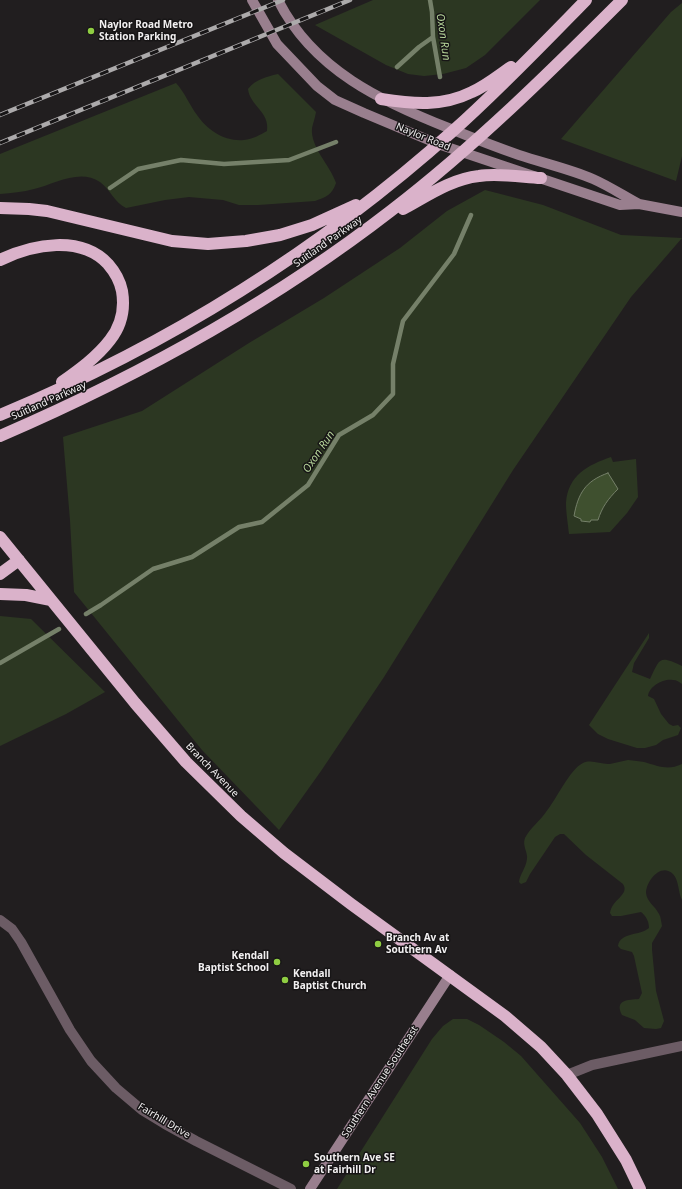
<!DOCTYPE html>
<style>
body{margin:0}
canvas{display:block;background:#211e1f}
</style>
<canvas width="682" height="1189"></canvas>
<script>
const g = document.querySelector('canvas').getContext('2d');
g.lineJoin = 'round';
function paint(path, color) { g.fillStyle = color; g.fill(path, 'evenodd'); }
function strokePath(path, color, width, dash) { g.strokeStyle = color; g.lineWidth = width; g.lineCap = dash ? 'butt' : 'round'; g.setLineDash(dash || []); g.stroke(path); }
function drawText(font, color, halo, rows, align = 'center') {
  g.font = font + ' "Noto Sans",sans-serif'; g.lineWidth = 3; g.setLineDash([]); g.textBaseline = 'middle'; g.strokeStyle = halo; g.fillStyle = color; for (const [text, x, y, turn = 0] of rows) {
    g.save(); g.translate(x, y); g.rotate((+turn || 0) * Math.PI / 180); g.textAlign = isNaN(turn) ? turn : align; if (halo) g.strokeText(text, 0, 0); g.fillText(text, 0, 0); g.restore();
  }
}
const green = new Path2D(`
 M 373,0 L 540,0 L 485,55 L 466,68 L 443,74 L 424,76 L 408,74 L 386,65 L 315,25 Z
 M 682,3 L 682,156 L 676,181 L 561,139 L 671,12 Z
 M 278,74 L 316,112 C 315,118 313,123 312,128 C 310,147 330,165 336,183 C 332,195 326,197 315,201 L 258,205 L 239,205 L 223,200 L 189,197 L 165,200 L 126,208 C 114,202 110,189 100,182 C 80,168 54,184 34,189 C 23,192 11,193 0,194 L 0,154 L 176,83 C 185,93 189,104 197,115 C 207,130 225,142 244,140 C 253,139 260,135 267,131 C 270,112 250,106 248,89 C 256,79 266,77 278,74 Z
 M 485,190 L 543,205 L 621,235 L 682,238 L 631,297 L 513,470 L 384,677 L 321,771 L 279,830 L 202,750 L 74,592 L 70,520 L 63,437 L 142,411 L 249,343 L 324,298 L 400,248 L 447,211 Z
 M 611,457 L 613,462 L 636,459 L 638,497 L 627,513 L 610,532 L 569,534 C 568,524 566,512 566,503 C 568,475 588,465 611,457 Z
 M 0,616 L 31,619 L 105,692 L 66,714 L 0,746 Z
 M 649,633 L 649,638 L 634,663 L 632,672 L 650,679 C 660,658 659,655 682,666 L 682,684 C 679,682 677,680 673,680 C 664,678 649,686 648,696 L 654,699 L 661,714 L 669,724 L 673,726 L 678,725 L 681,728 L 678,735 L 663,740 L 656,745 L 645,748 L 637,748 L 608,739 L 598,734 L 589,725 Z
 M 628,760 C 634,761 639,761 644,762 C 658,766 668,771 682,764 L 682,900 C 678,892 679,880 673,874 C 661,862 646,881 646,893 C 647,902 655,906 659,914 C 661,917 661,922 662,926 L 652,943 L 652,950 L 656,991 L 664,1021 L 661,1028 L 656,1029 L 644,1028 L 635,1020 L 622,1015 C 614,999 629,1000 639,999 L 642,993 L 634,956 L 632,952 L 621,949 L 618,946 C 620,932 640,936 649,928 C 649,921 646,916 641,912 L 621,916 L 612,916 L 610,913 C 612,899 630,895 623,884 L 586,855 L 564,834 L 560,834 L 555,837 L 530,874 L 526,882 L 521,884 L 519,882 C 520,874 526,868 527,859 C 528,852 522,846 525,838 C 530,828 540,821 546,812 C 556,800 570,769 583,763 C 592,759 601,765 610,764 C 616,763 622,761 628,760 Z
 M 453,1019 L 467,1019 L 479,1025 L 504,1042 L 521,1056 L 580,1123 L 602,1157 L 618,1189 L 337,1189 L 432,1039 L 443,1026 Z`);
const water = new Path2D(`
 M 608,473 L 618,489 C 608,499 602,507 598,520 L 591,520 L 590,522 L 581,521 L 581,519 L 574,516 C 578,494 585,481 608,473 Z`);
const stream = new Path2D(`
 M 430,0 L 432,12 L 433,37 L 440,77
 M 397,67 L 419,47 L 433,37
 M 110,188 L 138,169 L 181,160 L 224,164 L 289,160 L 336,142
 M 86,614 L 101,605 L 153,569 L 192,557 L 239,527 L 262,522 L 308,485 L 339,435 L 373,415 L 393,394 L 393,364 L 403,321 L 454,254 L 471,215
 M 0,663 L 59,629`);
const street = new Path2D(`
 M 0,920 L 12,929 L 21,942 L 70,1030 L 91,1061 L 116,1088 L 142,1110 L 165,1124 L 196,1141 L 291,1189
 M 567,1075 L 592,1065 L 682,1046`);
const secondary = new Path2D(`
 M 252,0 L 277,44 L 317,86 L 335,100 L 364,113 L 438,144 L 620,205 L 639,204 L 682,212
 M 278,0 C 313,70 382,102 451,129 C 473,138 496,147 519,155 C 543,163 570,169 593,179 C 609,186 624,196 639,204
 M 310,1189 L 450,975`);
const highway = new Path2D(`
 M 381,99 C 413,104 442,107 472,92 C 486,86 499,75 511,67
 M 0,208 L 29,209 L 47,211 L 172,241 L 208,244 L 246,241 L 280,235 L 312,225 L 356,205
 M 403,209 C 427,196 451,179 479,176 C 498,173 522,177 541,178
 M 0,260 C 33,244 81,235 108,264 C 115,272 120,281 122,291 C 125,309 121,326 110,340 C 97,357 79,370 62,382
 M 0,415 C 166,346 320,250 454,130 C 500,89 543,44 586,0
 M 0,436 C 139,376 272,303 392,210 C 475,146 549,73 622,0
 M 0,537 L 135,703 L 186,762 L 241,816 L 284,853 L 351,904 L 505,1016 L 541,1047 L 567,1075 L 597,1114 L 626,1160 L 640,1189
 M 0,574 L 19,560
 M 0,594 L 26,595 L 51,600`);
const rail = new Path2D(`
 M 0,115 L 283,0
 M 0,143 L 350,0`);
const markers = [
 [91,31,4,"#8fcd42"],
 [378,944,4,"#8fcd42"],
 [277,962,4,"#8fcd42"],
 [285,980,4,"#8fcd42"],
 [306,1164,4,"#8fcd42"]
];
const poiNames = [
 ["Naylor Road Metro",99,25],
 ["Station Parking",99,37],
 ["Branch Av at",386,938],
 ["Southern Av",386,950],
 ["Kendall",269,956,"right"],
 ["Baptist School",269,968,"right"],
 ["Kendall",293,974],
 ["Baptist Church",293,986],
 ["Southern Ave SE",314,1158],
 ["at Fairhill Dr",314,1170]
];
const streetNames = [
 ["Naylor Road",423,137,22],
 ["Suitland Parkway",328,242,-35],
 ["Suitland Parkway",49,401,-24],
 ["Branch Avenue",212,770,46],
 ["Southern Avenue Southeast",380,1082,-57],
 ["Fairhill Drive",164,1121,31]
];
const waterNames = [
 ["Oxon Run",443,37,82],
 ["Oxon Run",319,452,-56]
];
paint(green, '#2c3722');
paint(water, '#3f502f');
strokePath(water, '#758069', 1);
strokePath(stream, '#758069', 4.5);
strokePath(street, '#6c5c65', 10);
strokePath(secondary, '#997f8e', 10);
strokePath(highway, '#dab2ca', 12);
strokePath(rail, '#acaaab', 4.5);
strokePath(rail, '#171516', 3, [9]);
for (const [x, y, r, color] of markers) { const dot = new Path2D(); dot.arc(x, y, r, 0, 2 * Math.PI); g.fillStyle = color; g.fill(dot); strokePath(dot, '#171516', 1.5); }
drawText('bold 10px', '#f2f0f1', '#171516', poiNames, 'left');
drawText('10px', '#f2f0f1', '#171516', streetNames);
drawText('italic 11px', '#b5d499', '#171516', waterNames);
</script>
